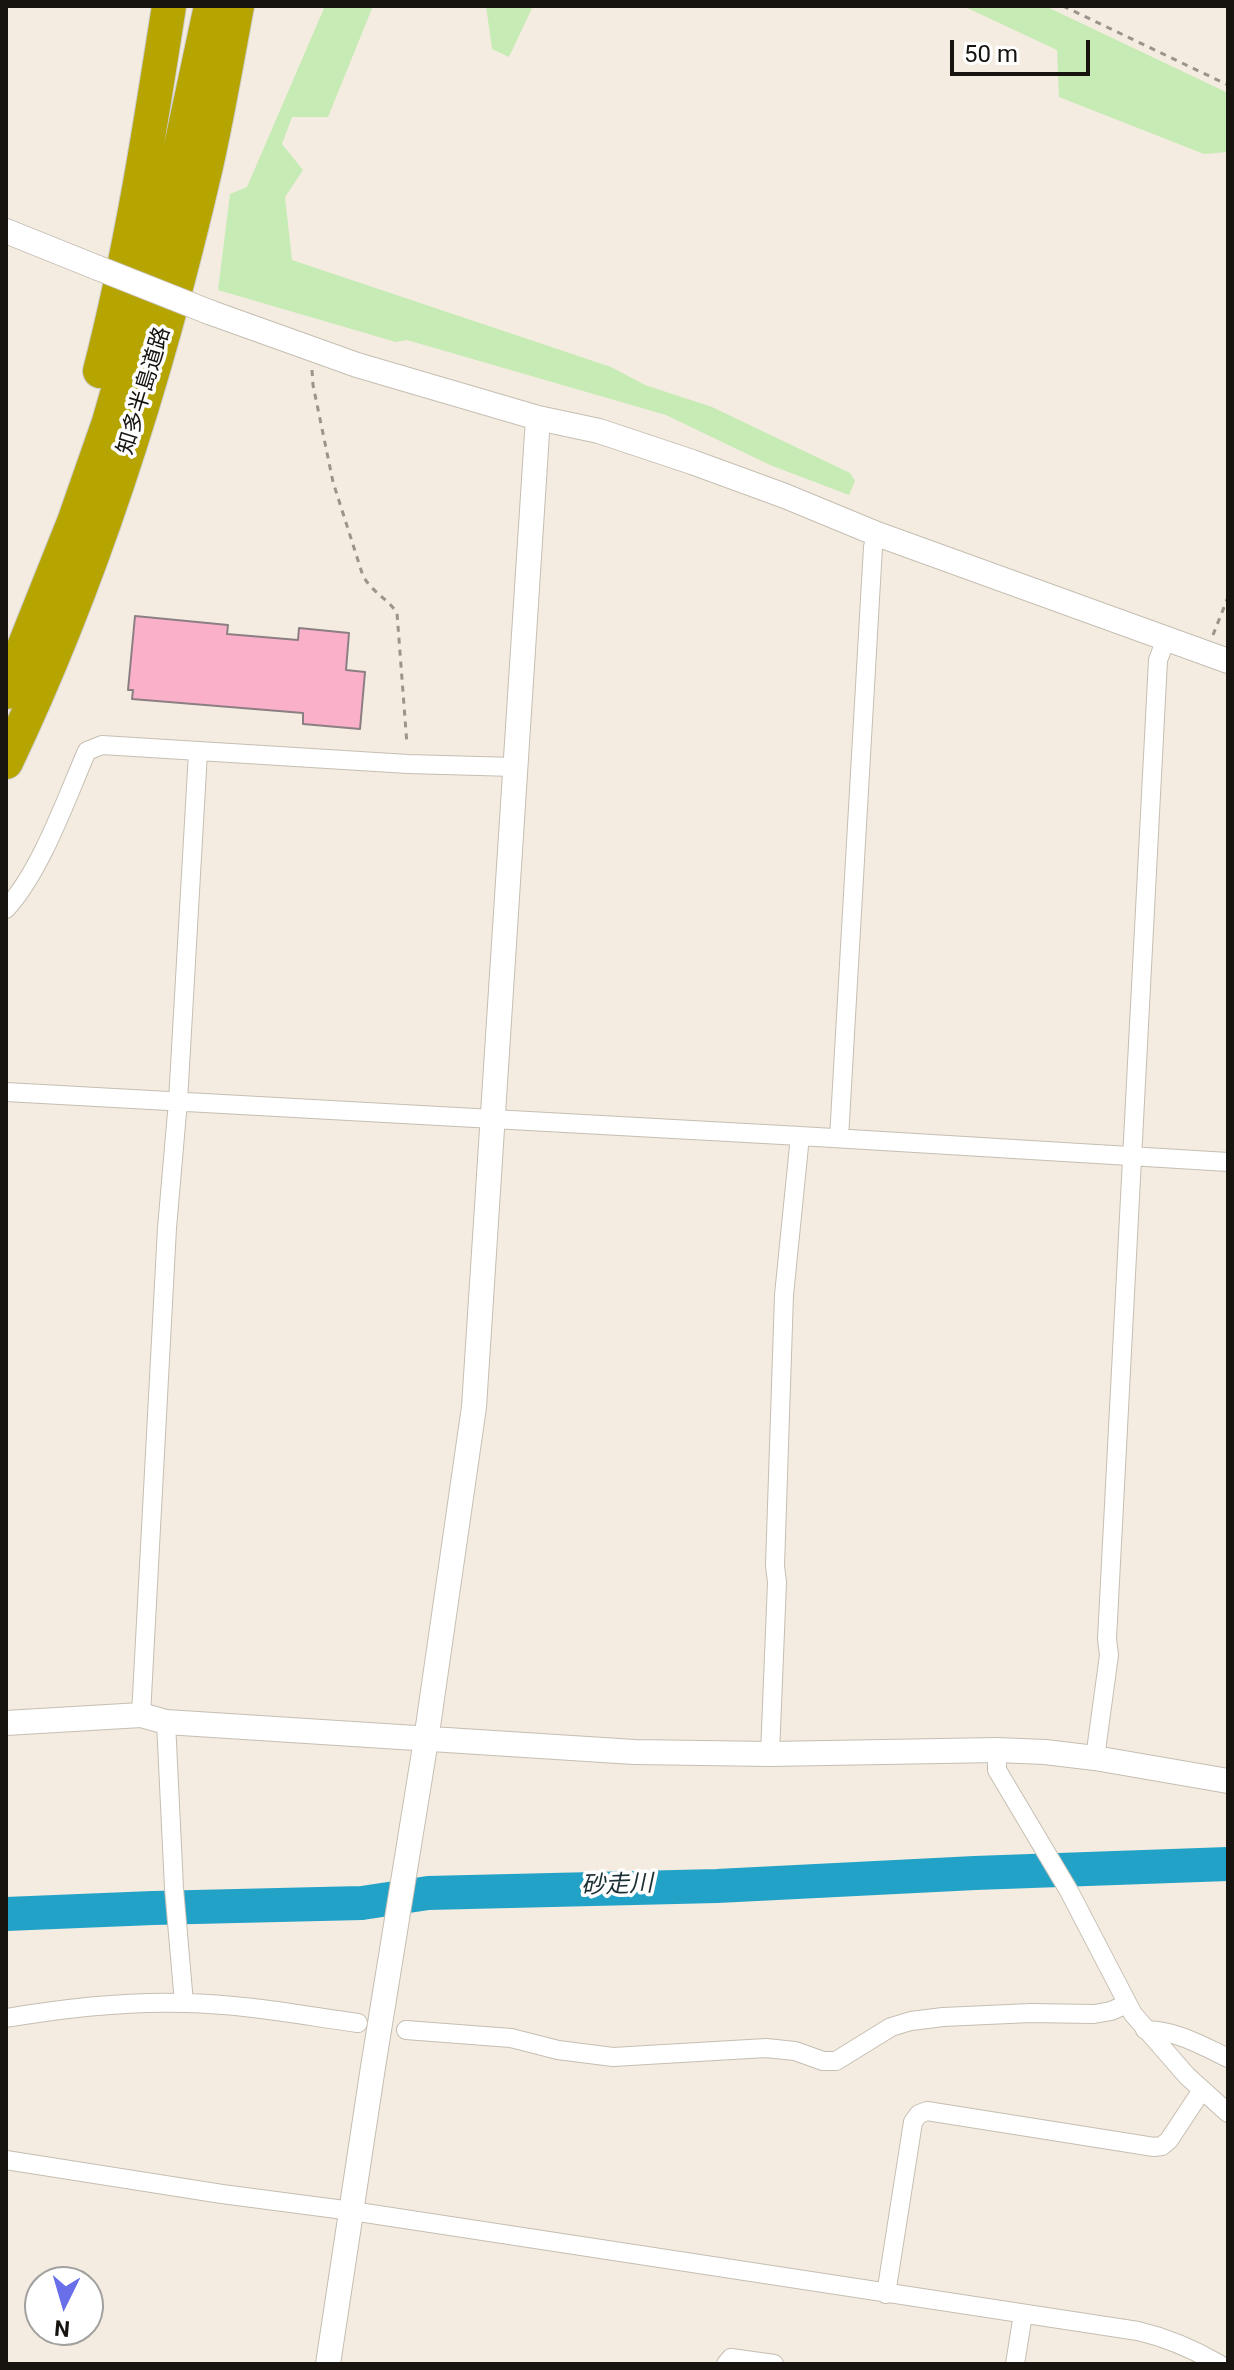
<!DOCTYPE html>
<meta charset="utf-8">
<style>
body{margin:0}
#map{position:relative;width:1234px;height:2370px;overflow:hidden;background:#f4ece0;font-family:Roboto,sans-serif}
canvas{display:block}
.frame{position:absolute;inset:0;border:8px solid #171410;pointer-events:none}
.north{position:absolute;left:24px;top:2266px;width:80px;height:80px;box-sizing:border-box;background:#fff;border:2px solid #a2a19f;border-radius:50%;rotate:185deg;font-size:22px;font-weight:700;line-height:32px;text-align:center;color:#171410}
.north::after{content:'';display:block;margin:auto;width:28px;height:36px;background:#686fe8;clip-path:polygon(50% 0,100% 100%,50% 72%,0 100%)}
.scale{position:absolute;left:950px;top:40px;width:140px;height:36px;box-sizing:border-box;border:4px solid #171410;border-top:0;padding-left:10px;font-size:24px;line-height:28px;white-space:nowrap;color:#171410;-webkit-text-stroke:6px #fff;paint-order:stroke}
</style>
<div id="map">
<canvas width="1234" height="2370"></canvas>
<div class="frame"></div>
<div class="north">N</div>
<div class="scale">50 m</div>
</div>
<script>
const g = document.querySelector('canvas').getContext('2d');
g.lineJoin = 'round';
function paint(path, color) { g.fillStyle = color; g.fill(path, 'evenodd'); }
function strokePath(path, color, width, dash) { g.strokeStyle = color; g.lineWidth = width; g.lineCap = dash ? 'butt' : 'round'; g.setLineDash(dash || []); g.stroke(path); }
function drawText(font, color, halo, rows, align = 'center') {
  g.font = font + ' Roboto,"Noto Sans JP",sans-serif'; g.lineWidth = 7; g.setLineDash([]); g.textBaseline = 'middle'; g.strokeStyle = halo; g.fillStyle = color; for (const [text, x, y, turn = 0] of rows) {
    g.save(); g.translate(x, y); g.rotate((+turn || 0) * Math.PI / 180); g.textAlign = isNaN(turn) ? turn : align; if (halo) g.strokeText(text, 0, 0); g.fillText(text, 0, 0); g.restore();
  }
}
const green = new Path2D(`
 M 325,6 L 373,6 L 328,117 L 292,117 L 282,144 L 303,170 L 285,197 L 292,260 L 611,367 L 645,385 L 712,407 L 850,473 L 855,481 L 849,495 L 770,465 L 666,415 L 407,340 L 396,342 L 218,290 L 230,194 L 247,187 Z
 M 486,6 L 533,6 L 509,57 L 492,49 Z
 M 963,6 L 1045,6 L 1228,93 L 1228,152 L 1204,154 L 1059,97 L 1057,50 Z`);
const river = new Path2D(`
 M 6,1914 L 153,1908 L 362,1903 L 428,1893 L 717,1886 L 975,1873 L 1228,1864`);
const building = new Path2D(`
 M 135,616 L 228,625 L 227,634 L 298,640 L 299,628 L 349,633 L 346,670 L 365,672 L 360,729 L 303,724 L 303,713 L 132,699 L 133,690 L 128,690 Z`);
const path = new Path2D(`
 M 1063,6 L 1228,85
 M 312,370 L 313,385 L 333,482 L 363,576 C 373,593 387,598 397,613 L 407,745
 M 1213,635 L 1228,597`);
const minor = new Path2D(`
 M 6,909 C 41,871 66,799 87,751 L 102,745 L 408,764 L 514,767
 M 6,1092 L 800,1136 L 1228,1162
 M 839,1138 L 873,547 L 877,534
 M 141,1715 L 167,1228 L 178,1101 L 198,752
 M 166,1722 L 174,1888 L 184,2003
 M 997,1750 L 997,1770 L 1069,1891 L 1133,2014 L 1187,2076 L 1228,2113
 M 770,1754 L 777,1582 L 775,1566 L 784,1295 L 800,1136
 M 1095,1758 L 1109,1655 L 1107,1639 L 1158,660 L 1166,639
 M 6,2018 C 65,2008 125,2001 185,2003 C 243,2004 300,2015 358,2023
 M 406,2030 L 511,2038 L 558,2050 L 613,2057 L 766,2048 L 795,2051 L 823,2061 L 836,2061 L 891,2027 L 911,2021 L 943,2017 L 1031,2013 L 1094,2014 L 1111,2011 L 1127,2004
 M 1145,2030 C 1175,2030 1201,2045 1228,2058
 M 6,2160 L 222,2194 L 352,2211 L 1138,2331 C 1168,2338 1193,2349 1219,2364
 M 886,2294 L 913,2122 L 919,2114 L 927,2111 L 1154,2147 L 1162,2146 L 1169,2140 L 1202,2090
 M 726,2364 L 731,2358 L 774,2364
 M 1015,2364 L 1023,2314`);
const tertiary = new Path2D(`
 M 6,231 L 98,268
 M 209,312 L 357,365 L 538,418 L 599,431 L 692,462 L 785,496 L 877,534 L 1228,661
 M 6,1723 L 141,1715 L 166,1722 L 634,1752 L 770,1754 L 997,1750 L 1045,1752 L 1095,1758 L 1228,1781
 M 328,2364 L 373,2067 L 426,1740 L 474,1407 L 538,418`);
const motorway = new Path2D(`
 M 100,371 C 131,251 150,128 169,6
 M 6,692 L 74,522 L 109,422 L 140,314 L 180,151 L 211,6
 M 6,762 C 96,573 159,370 206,166 C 218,113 227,59 237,6`);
const tertiaryBridge = new Path2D(`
 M 98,268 L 209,312`);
const streetNames = [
 ["知多半島道路",145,391,-73]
];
const waterNames = [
 ["砂走川",617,1886,-2]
];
paint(green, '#c6ebb4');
strokePath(river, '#23a2c7', 34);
paint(building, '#fbb0ca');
strokePath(building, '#8c7f83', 2);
strokePath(minor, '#c5beb2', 20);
strokePath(tertiary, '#c5beb2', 26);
strokePath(motorway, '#cccbca', 36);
strokePath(path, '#9a948c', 3, [6, 6]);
strokePath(minor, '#fff', 18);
strokePath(tertiary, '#fff', 24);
strokePath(motorway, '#b6a500', 34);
strokePath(tertiaryBridge, '#c5beb2', 26, []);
strokePath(tertiaryBridge, '#fff', 24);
drawText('22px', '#171410', '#fff', streetNames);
drawText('italic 24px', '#1b2f36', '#fff', waterNames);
</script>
